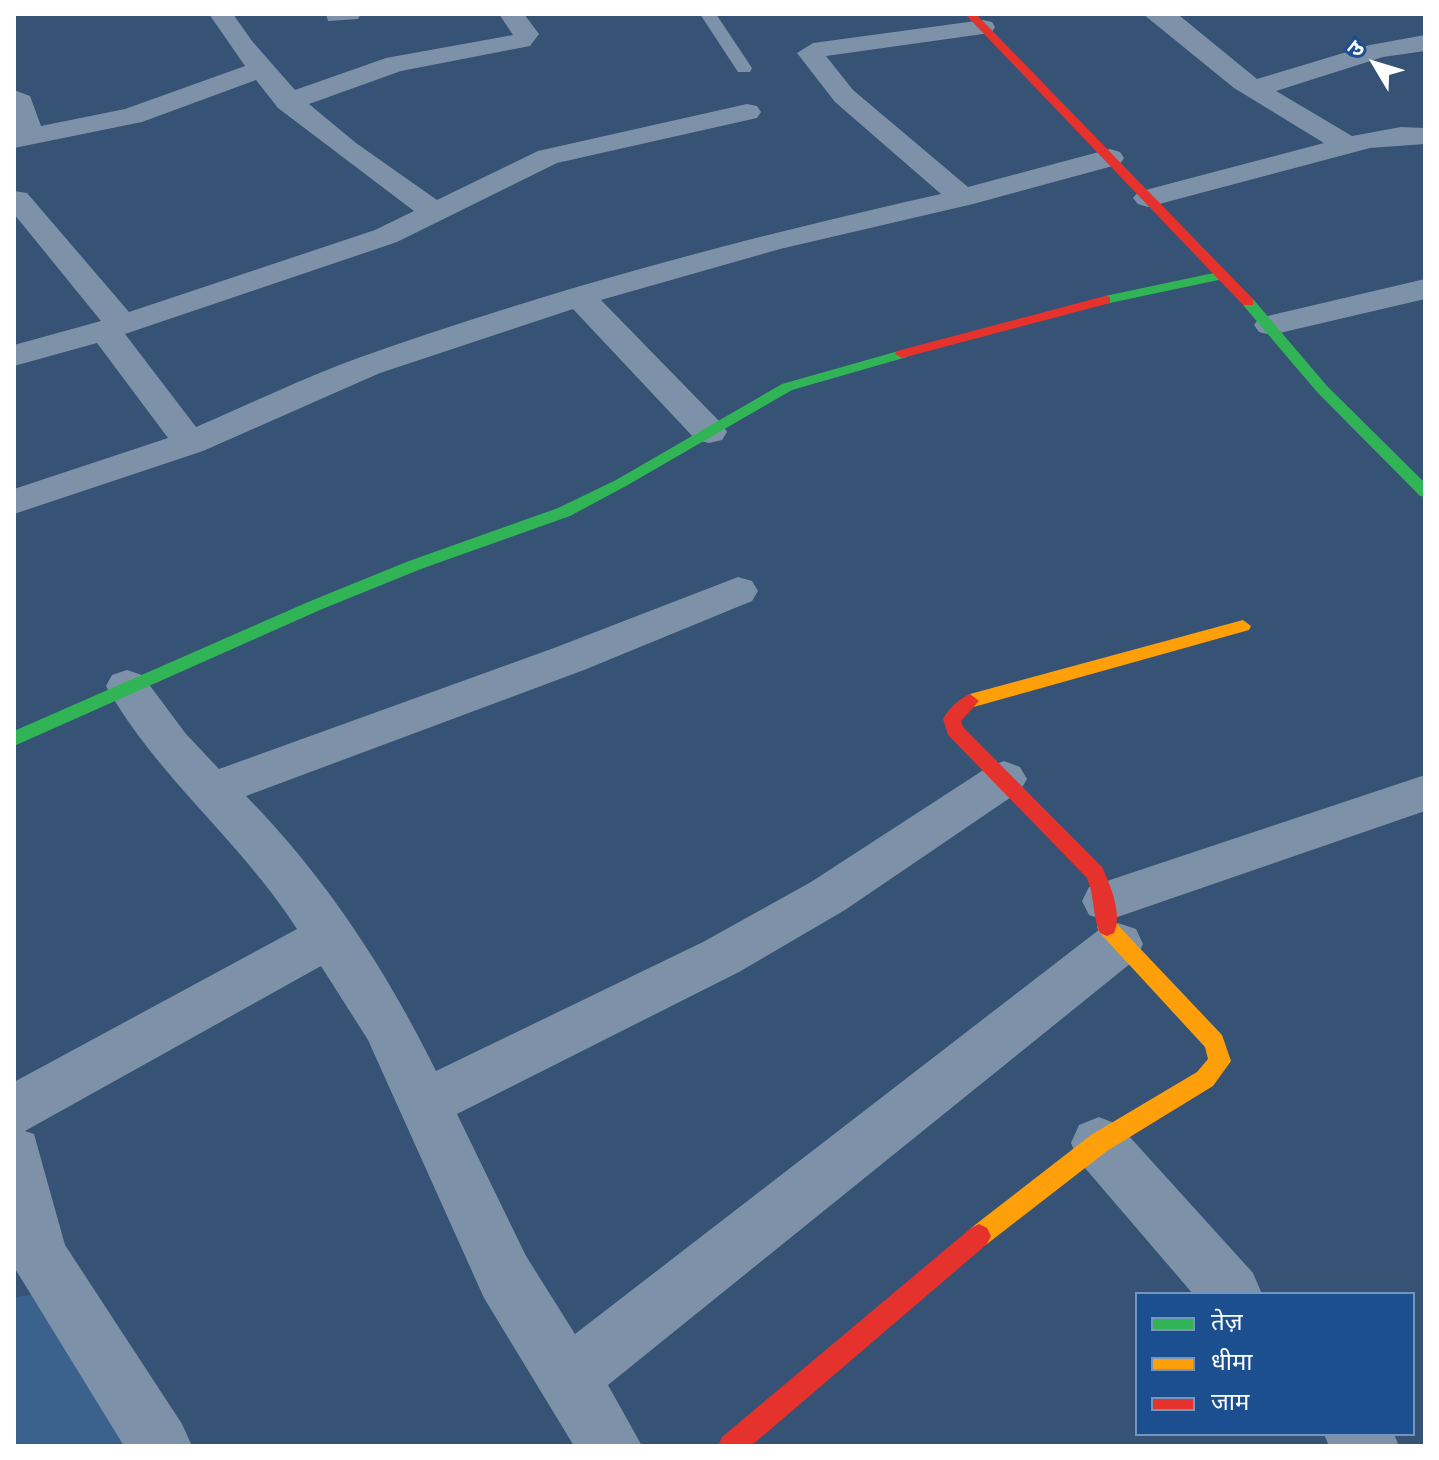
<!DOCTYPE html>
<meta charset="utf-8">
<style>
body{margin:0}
#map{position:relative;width:1439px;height:1460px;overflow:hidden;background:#365274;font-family:"Fira Sans","Noto Sans Devanagari",sans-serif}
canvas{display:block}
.frame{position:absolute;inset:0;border:16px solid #fff;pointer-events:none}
.legend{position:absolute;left:1135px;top:1292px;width:280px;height:144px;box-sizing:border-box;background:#1b4f8f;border:2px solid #7695bc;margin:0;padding:10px 14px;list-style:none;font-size:24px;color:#fff}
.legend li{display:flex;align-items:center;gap:16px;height:40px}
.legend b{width:40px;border:2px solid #7695bc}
.north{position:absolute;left:1335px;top:24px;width:80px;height:80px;-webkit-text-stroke:6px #1b4f8f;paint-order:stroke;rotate:308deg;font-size:22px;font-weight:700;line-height:32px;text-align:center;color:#fff}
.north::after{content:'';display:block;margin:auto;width:28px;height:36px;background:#fff;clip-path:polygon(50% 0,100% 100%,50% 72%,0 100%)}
</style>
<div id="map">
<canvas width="1439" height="1460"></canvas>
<div class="frame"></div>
<ul class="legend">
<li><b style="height:10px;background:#30b455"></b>तेज़</li>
<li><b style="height:10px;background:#ff9f0a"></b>धीमा</li>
<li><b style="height:10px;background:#e5322d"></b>जाम</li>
</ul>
<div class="north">उ</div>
</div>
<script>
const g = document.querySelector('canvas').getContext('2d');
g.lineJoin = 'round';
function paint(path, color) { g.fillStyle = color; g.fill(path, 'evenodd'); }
const water = new Path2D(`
 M 69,1290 L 160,1446 L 14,1446 L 14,1297 Z`);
const lane = new Path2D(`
 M 700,14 L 716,14 L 752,68 L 750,72 L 738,72 Z`);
const street = new Path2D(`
 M 209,14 L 233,14 L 252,41 L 295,90 L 386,58 L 513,35 L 499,14 L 524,14 L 539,34 L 530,46 L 401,71 L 309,104 L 356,143 L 437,200 L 538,151 L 747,104 L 757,106 L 761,112 L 757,118 L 557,163 L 397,242 L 125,334 L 196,427 C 250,404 303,378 358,358 C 549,290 744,238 941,194 L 835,102 L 797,53 L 813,43 L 983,20 L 992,22 L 995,27 L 992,32 L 983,34 L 826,56 L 853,90 L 968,187 L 1110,149 L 1120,152 L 1124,158 L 1120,164 L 973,204 L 780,249 L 601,300 L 722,424 L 727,432 L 722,440 L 709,443 L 696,440 L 573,309 L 380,373 L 203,451 L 14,514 L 14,489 L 168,438 L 97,343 L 14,366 L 14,345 L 101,321 L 14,214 L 14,191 L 27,193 L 129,312 L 375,230 L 414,211 L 278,108 L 256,80 L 142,122 L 14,148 L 14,90 L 30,96 L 41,126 L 125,109 L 245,66 Z
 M 326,14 L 361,14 L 358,19 L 328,21 Z
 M 1143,14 L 1180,16 L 1257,79 L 1370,45 L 1425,35 L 1425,51 L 1383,57 L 1276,91 L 1352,136 L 1401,127 L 1425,128 L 1425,144 L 1370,148 L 1148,207 L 1138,204 L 1133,198 L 1138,192 L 1324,143 L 1234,88 Z
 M 1425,279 L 1425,299 L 1271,335 L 1259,332 L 1254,325 L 1259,318 Z
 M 738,577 L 752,581 L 758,591 L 752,601 L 584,670 L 246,796 C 324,875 387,971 436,1071 L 703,942 L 811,882 L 988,767 L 1004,761 L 1020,767 L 1027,779 L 1020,791 L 845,910 L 739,972 L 457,1114 L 526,1256 L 575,1334 L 1100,929 L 1118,923 L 1136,929 L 1143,944 L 1136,959 L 608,1385 L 642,1446 L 574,1446 L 484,1298 L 368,1040 L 321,966 L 25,1131 L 34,1134 L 65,1245 L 182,1424 L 192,1446 L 124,1446 L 14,1267 L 14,1082 L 297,929 C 241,841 157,777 106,686 L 112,675 L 127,670 L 142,675 L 186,734 L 219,769 L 554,648 Z
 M 1425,775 L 1425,811 L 1106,921 L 1089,915 L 1082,901 L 1089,887 Z
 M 1099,1117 L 1119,1125 L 1253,1273 L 1262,1294 L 1193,1294 L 1079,1161 L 1071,1143 L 1079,1125 Z
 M 1324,1434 L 1394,1434 L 1399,1446 L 1329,1446 Z`);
const fast = new Path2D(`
 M 1223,271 L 1229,275 L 1228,278 L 1105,304 L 1098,300 L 1105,296 Z
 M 1248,298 L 1253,299 L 1327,386 L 1425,483 L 1425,497 L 1420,496 L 1317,392 L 1243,305 L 1243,299 Z
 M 902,350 L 909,354 L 907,357 L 792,390 L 626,486 L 570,516 L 421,569 L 320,610 L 14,746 L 14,731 L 308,602 L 409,561 L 558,508 L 616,480 L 782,384 Z`);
const slow = new Path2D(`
 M 1243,620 L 1251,626 L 1249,630 L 970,708 L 961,701 L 970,694 Z
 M 1107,918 L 1114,921 L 1222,1035 L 1231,1061 L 1213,1086 L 1107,1151 L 987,1244 L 979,1248 L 971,1244 L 967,1236 L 971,1228 L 1091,1135 L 1197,1072 L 1208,1059 L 1205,1047 L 1100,933 L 1097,927 L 1100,921 Z`);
const jam = new Path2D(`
 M 965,14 L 976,14 L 1253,299 L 1253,305 L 1243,305 Z
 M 1105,296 L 1110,297 L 1110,303 L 902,358 L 895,354 L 897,351 Z
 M 970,694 L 979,701 L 961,721 L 963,727 L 1102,867 C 1110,884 1123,915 1114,933 L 1107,936 L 1100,933 C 1092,916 1095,896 1087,878 L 948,735 L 943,719 C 948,709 960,698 970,694 Z
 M 979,1224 L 987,1228 L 991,1236 L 987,1244 L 751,1446 L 718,1446 L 722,1437 L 971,1228 Z`);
paint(water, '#3b618d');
paint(lane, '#7d92a8');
paint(street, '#7d92a8');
paint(fast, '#30b455');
paint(slow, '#ff9f0a');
paint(jam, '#e5322d');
</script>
